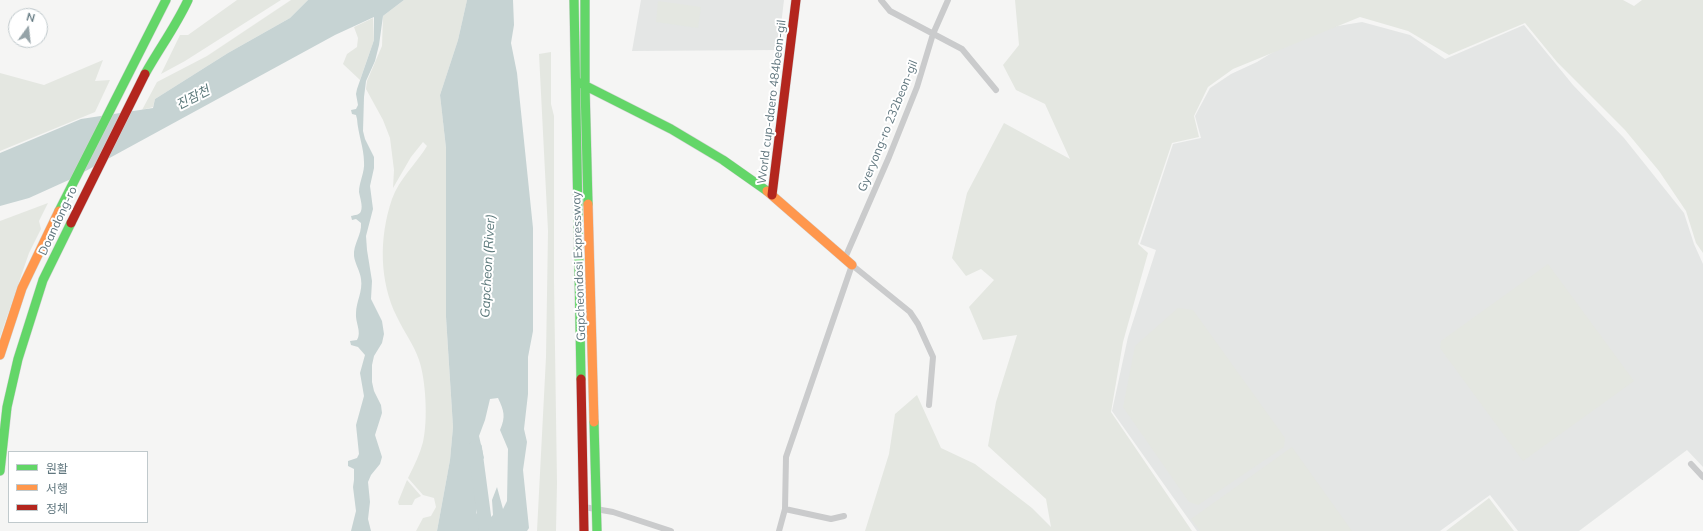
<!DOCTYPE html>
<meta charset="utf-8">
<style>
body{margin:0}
#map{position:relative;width:1703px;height:531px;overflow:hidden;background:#f5f5f4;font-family:Mulish,"Noto Sans KR",sans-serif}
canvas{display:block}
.legend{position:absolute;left:8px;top:451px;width:140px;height:72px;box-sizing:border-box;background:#fff;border:1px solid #c0c9cc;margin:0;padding:5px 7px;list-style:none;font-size:12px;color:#61777f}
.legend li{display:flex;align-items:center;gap:8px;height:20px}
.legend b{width:20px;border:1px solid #c0c9cc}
.north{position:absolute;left:8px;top:8px;width:40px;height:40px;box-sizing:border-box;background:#fff;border:1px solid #c0c9cc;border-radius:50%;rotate:15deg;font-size:11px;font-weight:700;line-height:16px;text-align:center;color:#61777f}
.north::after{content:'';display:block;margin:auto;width:14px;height:18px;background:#95a3a8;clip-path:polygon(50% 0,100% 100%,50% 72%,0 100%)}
</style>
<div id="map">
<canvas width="1703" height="531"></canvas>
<ul class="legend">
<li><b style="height:5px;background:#63d668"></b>원활</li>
<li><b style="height:5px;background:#ff974d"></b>서행</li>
<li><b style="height:5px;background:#b3261e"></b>정체</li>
</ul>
<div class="north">N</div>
</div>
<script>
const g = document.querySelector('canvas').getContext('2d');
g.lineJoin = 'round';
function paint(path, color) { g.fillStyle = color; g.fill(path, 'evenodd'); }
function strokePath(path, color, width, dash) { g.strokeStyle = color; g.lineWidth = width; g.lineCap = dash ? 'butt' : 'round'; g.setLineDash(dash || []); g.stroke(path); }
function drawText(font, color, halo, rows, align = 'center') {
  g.font = font + ' Mulish,"Noto Sans KR",sans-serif'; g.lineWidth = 4; g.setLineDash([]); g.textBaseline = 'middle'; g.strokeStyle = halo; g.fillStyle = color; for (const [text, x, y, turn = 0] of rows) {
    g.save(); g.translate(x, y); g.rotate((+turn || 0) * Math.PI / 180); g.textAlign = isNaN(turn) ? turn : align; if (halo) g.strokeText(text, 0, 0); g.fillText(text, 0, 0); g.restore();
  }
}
const built = new Path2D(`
 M 641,0 L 784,0 L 778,50 L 632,51 Z
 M 1362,22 L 1410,35 L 1445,59 L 1524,25 L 1573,85 L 1624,138 L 1684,213 L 1694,244 L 1703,264 L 1703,467 L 1687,450 L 1579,531 L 1518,531 L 1490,495 L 1440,531 L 1197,531 L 1112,411 L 1128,337 L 1156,250 L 1140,244 L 1173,144 L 1201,138 L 1195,116 L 1210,88 L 1231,74 L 1257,62 L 1307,31 Z`);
const green = new Path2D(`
 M 237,0 L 281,0 L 185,61 L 161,74 L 180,35 L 188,35 Z
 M 291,0 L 308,0 L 290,18 L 228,53 L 155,99 L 153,107 L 142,110 L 157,82 L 207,56 Z
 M 404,0 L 467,0 L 458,40 L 440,95 L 446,148 L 446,317 L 453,427 L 450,460 L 437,531 L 416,531 L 423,518 L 431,516 L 436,507 L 434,498 L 423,495 L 408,478 C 414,466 420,454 423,442 C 428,421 426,380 419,360 C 414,345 404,332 397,317 C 379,281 379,237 392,199 C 399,179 416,164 427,146 L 423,142 L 411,157 L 393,188 L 394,170 L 390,138 L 383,120 L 366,89 L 367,81 L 382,46 L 383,16 Z
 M 1015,0 L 1623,0 L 1634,6 L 1642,0 L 1703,0 L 1703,253 L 1696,243 L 1686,211 L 1659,171 L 1625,130 L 1557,62 L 1525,23 L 1449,55 L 1408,31 L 1360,17 L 1233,69 L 1208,87 L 1194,116 L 1199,137 L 1172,143 L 1138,244 L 1148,253 L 1123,342 L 1111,412 L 1192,531 L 865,531 L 889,454 L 895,414 L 917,395 L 941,448 L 975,464 L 1032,508 L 1051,527 L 1046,499 L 988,446 L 996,402 L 1017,335 L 983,340 L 969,307 L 994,280 L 981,269 L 966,276 L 952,258 L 967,193 L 1004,123 L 1070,159 L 1045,104 L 1016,90 L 1003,65 L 1019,45 Z
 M 658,1 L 701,7 L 698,28 L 656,22 Z
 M 373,18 L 374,40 L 360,80 L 343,64 L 347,54 L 357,47 L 358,38 L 354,27 Z
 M 551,52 L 551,104 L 554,116 L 554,281 L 557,483 L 556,531 L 537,531 L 546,357 L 548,231 L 539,54 Z
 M 103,60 L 95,81 L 110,80 L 95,112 L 0,151 L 0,73 L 44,85 Z
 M 48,203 L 39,221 L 41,229 L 29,253 L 0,337 L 0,221 Z
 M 1548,264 L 1634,381 L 1523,461 L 1440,348 L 1441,341 Z
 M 1178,308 L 1193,310 L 1285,438 L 1284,447 L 1198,505 L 1189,502 L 1123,407 L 1135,346 Z
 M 1292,447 L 1352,531 L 1200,531 L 1191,519 Z
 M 407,480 L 421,496 L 415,499 L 412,505 L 399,505 L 398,502 Z
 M 1489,498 L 1514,531 L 1446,531 Z`);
const water = new Path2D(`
 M 308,0 L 404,0 L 383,16 L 379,45 L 375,61 L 366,81 L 364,97 L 363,131 L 365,139 L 374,157 L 374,168 L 370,186 L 373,209 L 366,236 L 367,250 L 372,281 L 371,299 L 382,321 L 384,334 L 382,343 L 374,356 L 372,365 L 372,382 L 374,391 L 381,405 L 382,413 L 375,435 L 382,457 L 380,464 L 371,475 L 368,482 L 370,502 L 368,519 L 371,531 L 351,531 L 356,511 L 353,487 L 354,480 L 354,469 L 348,466 L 348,461 L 357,458 L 359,454 L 356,425 L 364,396 L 360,373 L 365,355 L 358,347 L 351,345 L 350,341 L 357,340 C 362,332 355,322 356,313 C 356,302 363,291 361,279 C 360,271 355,264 354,256 C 353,244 362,235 361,223 L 356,219 L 352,220 L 351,216 C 355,215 360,215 361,211 C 363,206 360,198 359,192 C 359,182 365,172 364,162 C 364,148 358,134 357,119 L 356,115 L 352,114 L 351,110 L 356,109 L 358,105 L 356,94 L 357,89 L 374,40 L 374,17 L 335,35 L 71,179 L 29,198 L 0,206 L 0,153 L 81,119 L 153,108 L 155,99 L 228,53 L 290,18 Z
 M 467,0 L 513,0 L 514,25 L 511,43 L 517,73 L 533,228 L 533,331 L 528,357 L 528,394 L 524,429 L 527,442 L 523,470 L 529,528 L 527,531 L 437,531 L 450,460 L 453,427 L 446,317 L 446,148 L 440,95 L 458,40 ZM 498,398 C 504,411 506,416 500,430 L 508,449 L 507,501 L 503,509 L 497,487 L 492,500 L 493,515 L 486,522 L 476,513 C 478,499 474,486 473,472 L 484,458 L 479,436 L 485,420 L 490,399 Z`);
const river = new Path2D(`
 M 475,448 L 486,531`);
const street = new Path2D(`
 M 881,0 L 890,11 L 962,49 L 996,90
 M 845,258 L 889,157 L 917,87 L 933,34 L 948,0
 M 1691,464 L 1703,477
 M 584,507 L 613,512 L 671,531
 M 785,509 L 831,519 L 844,516
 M 779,531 L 785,509 L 786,457 L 852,265 L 910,312 L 918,324 L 933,357 L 929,405`);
const fast = new Path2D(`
 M 574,0 L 581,379
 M 585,0 L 585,86 L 588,204
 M 145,74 C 159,49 176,26 188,0
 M 580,83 L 671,129 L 723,160 L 767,191
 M 59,211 L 166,0
 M 594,422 L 597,531
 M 0,471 L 7,407 L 18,359 L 43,280 L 71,223`);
const slow = new Path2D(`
 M 767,191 L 852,265
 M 588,204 L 594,422
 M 0,355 L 22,288 L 59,211`);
const jam = new Path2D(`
 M 772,195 L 796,0
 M 71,223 L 145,74
 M 581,379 L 584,531`);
const streetNames = [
 ["World cup-daero 484beon-gil",772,102,-83],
 ["Gyeryong-ro 232beon-gil",888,126,-68],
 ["Doandong-ro",58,221,-65],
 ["Gapcheondosi Expressway",579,266,-92]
];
const waterNames = [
 ["진잠천",193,98,-27],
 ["Gapcheon (River)",488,266,-87]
];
paint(built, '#e4e6e5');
paint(green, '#e4e7e1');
paint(water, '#c6d3d3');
strokePath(river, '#c6d3d3', 14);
strokePath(fast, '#d1d2d2', 10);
strokePath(slow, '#d1d2d2', 10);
strokePath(jam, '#d1d2d2', 10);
strokePath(street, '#cacbcc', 6);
strokePath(fast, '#63d668', 9);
strokePath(slow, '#ff974d', 9);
strokePath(jam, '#b3261e', 9);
drawText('12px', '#61777f', '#fff', streetNames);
drawText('italic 13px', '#5b787a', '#fff', waterNames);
</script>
